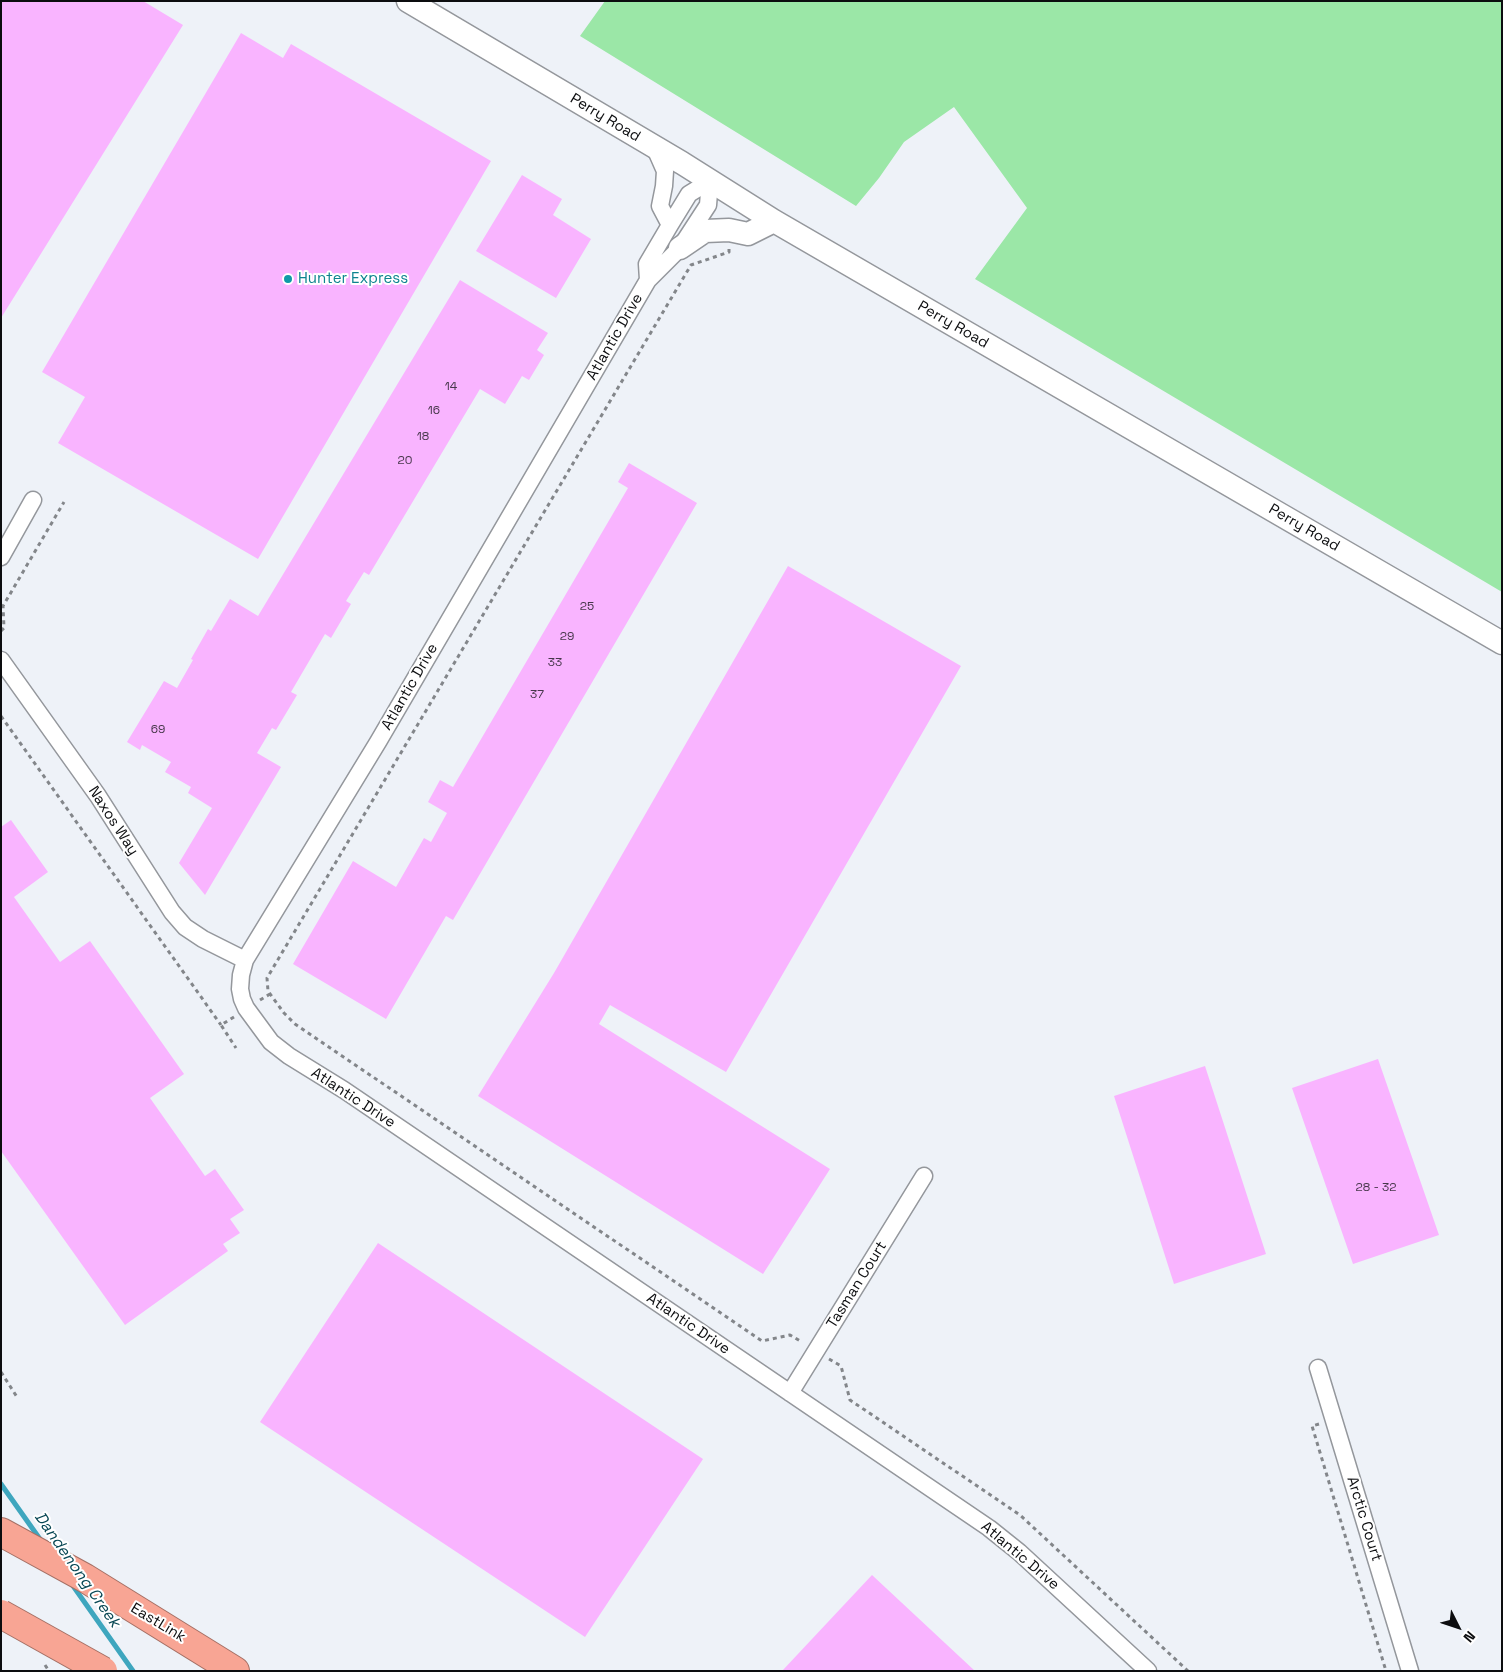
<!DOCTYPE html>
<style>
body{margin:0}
#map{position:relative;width:1503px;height:1672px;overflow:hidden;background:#eef2f8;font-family:"Space Grotesk",sans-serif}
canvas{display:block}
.frame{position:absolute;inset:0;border:2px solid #0c0d0f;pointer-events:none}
.north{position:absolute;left:1433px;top:1602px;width:50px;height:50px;-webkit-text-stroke:4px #fff;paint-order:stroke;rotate:131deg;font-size:14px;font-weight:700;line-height:20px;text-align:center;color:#0c0d0f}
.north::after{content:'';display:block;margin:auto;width:18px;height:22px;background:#0c0d0f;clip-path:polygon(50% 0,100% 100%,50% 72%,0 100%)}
</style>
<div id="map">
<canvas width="1503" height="1672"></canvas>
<div class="frame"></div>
<div class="north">N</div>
</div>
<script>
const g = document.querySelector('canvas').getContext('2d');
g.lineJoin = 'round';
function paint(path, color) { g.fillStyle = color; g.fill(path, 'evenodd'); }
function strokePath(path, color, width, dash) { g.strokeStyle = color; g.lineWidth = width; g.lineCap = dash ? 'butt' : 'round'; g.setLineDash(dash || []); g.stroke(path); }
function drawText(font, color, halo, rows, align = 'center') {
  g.font = font + ' "Space Grotesk",sans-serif'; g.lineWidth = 4; g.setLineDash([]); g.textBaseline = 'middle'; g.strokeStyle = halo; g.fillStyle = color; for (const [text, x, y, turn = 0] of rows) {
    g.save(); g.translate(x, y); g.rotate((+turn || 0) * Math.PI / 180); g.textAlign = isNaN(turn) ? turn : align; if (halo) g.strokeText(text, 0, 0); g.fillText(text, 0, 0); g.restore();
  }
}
const green = new Path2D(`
 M 605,1 L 1502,1 L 1502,592 L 975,279 L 1027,208 L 954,107 L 904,142 L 879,178 L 856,206 L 580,36 Z`);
const stream = new Path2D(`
 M 1,1484 L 42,1542
 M 71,1583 L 133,1671`);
const building = new Path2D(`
 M 1,1 L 143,1 L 183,25 L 1,318 Z
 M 241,33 L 283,58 L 291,44 L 491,161 L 258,559 L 58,443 L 85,397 L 42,372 Z
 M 522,175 L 562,199 L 553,215 L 591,239 L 556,298 L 476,251 Z
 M 460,280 L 548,333 L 537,350 L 544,355 L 529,380 L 522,376 L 505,404 L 480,389 L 369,575 L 364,572 L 346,601 L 351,604 L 331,638 L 325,634 L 291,692 L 297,695 L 276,730 L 272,728 L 257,753 L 281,767 L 205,895 L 179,863 L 212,808 L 188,793 L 191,787 L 165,772 L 171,762 L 142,745 L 140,750 L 127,742 L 164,681 L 177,688 L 193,660 L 191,659 L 208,629 L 211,631 L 230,599 L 258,616 Z
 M 629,463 L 697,503 L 453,920 L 446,916 L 386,1019 L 293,964 L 353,861 L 396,887 L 424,838 L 431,842 L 447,813 L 428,802 L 440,780 L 453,787 L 628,488 L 618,482 Z
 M 788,566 L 961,666 L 726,1072 L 610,1005 L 599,1024 L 830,1169 L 763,1274 L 478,1096 L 554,973 Z
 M 11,820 L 48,872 L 14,897 L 60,962 L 90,941 L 184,1074 L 150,1098 L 205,1176 L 215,1169 L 244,1210 L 230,1219 L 240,1233 L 223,1244 L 228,1251 L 125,1325 L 1,1151 L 1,827 Z
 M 1378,1059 L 1439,1235 L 1353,1264 L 1292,1088 Z
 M 1205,1066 L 1266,1254 L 1174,1284 L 1114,1096 Z
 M 378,1243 L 703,1459 L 585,1637 L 260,1422 Z
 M 872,1575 L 975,1671 L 782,1671 Z`);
const path = new Path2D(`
 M 729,249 L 729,252 L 691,265 L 267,978 L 268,991 L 284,1013 L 295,1024 L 762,1341 L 790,1335 L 802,1342
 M 1,631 L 4,628 L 3,606 L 64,502
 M 1,716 L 221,1025
 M 260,1000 L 270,994
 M 234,1017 L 221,1025 L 236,1048
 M 829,1359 L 841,1366 L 850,1400 L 1020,1515 L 1188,1671
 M 1,1372 L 17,1397
 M 1319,1424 L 1312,1426 L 1386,1671
 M 45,1665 L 49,1671`);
const street = new Path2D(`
 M 654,146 L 665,171 L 664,186 L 660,206 L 670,225
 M 710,181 L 708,205 L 680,248 L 648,280 L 378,742 L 245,960 L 241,975 L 240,989 L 242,999 L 246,1008 L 271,1042 L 289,1056 L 344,1090 L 989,1528 L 1019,1552 L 1148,1671
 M 648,280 L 647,264 L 670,225 L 689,194 L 710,181
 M 1,557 L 33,500
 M 1,660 L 98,796 L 172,912 L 185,927 L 203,939 L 245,960
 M 1318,1368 L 1410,1671
 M 790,1393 L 924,1176`);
const secondary = new Path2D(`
 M 408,1 L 682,163 L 774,221 L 1502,643
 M 680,248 L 705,231 L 729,230 L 748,234 L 774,221`);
const highway = new Path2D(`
 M 1,1532 L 85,1578 L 235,1671`);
const highwayBridge = new Path2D(`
 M 1,1614 L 103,1671`);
const markers = [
 [288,279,5,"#0f9aa8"]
];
const numberNames = [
 ["14",451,387],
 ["16",434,411],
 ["18",423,437],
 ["20",405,461],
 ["25",587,607],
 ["29",567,637],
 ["33",555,663],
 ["37",537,695],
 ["69",158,730],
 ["28 - 32",1376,1188]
];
const streetNames = [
 ["Perry Road",605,118,31],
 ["Perry Road",953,325,30],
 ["Atlantic Drive",615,337,-60],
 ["Perry Road",1304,528,30],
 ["Atlantic Drive",410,687,-60],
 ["Naxos Way",113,821,57],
 ["Atlantic Drive",353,1098,33],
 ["Tasman Court",857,1285,-58],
 ["Atlantic Drive",688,1324,34],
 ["Arctic Court",1364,1519,73],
 ["Atlantic Drive",1020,1556,40],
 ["EastLink",158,1623,31]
];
const cultureNames = [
 ["Hunter Express",298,279]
];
const waterNames = [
 ["Dandenong Creek",77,1570,55]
];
paint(green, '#9be7a7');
strokePath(stream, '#3ea6be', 5);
paint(building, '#f9b4ff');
strokePath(street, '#94979c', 19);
strokePath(secondary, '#94979c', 25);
strokePath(highway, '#a57065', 30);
strokePath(path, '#83868a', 3, [4, 4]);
strokePath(street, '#fff', 16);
strokePath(secondary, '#fff', 22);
strokePath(highway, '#f8a594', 28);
strokePath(highwayBridge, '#a57065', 30, []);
strokePath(highwayBridge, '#f8a594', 28);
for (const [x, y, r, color] of markers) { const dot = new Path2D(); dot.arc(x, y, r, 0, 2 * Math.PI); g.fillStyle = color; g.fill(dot); strokePath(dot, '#fff', 2); }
drawText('12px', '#47374b', null, numberNames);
drawText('15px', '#0c0d0f', '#fff', streetNames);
drawText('15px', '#0d838f', '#fff', cultureNames, 'left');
drawText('italic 16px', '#084754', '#fff', waterNames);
</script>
